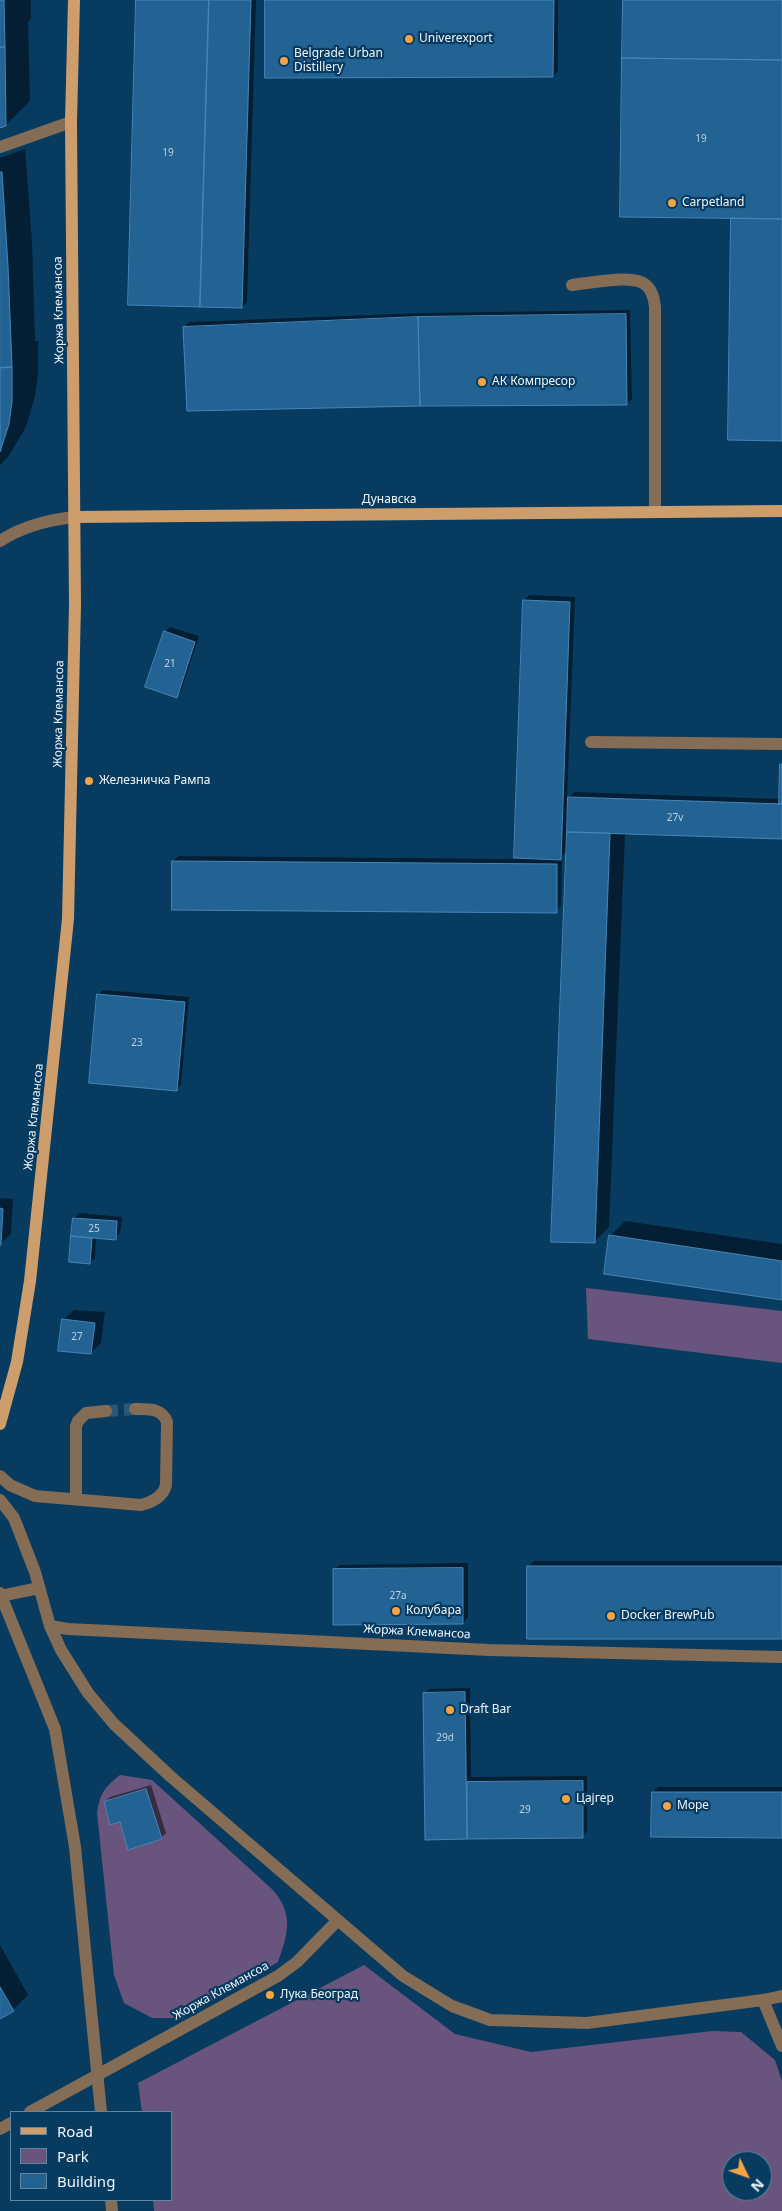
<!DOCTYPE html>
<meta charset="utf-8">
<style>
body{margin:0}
#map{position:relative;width:782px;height:2211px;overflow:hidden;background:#083b60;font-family:"Noto Sans",sans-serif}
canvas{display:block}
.legend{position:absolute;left:10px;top:2111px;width:162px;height:90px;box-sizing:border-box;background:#083b60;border:1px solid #64859e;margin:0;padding:6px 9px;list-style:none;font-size:15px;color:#eff5fb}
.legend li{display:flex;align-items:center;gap:10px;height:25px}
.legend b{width:25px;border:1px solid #64859e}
.north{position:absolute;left:722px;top:2151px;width:50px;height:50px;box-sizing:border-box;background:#083b60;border:1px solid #64859e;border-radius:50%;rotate:132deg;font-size:14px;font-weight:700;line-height:20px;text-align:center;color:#eff5fb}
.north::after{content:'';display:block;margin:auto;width:18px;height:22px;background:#f5a345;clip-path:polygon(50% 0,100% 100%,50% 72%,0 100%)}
</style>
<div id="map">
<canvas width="782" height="2211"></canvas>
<ul class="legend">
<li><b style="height:6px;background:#cd9d6c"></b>Road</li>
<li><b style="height:14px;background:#68547d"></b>Park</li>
<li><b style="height:14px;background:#236394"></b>Building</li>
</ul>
<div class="north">N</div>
</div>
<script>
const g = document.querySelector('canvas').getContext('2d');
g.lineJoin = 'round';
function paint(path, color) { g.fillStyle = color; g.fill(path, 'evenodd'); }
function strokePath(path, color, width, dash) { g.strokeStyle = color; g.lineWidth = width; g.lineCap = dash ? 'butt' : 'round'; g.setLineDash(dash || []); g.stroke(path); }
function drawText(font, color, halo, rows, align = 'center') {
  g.font = font + ' "Noto Sans",sans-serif'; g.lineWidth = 4.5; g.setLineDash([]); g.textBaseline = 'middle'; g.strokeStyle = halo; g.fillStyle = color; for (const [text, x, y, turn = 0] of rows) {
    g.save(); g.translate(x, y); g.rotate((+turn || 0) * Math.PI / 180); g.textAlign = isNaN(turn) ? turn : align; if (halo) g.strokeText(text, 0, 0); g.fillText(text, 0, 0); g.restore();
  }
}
const green = new Path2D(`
 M 586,1288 L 782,1311 L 782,1363 L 588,1339 Z
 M 120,1775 L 152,1780 L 273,1890 C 294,1915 288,1934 278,1962 L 183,2018 L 152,2018 L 124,2003 L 114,1975 L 97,1813 C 100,1793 104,1788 120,1775 Z
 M 364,1965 L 455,2034 L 531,2052 L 712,2031 L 741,2032 L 775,2060 L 782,2081 L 782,2211 L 154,2211 L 153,2200 L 171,2200 L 171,2112 L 142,2112 L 138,2083 ZM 732,2161 L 762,2161 L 762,2191 L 732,2191 Z`);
const shadow = new Path2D(`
 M 0,0 L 31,0 L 31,19 L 28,22 L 30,101 L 6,125 L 0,126 Z
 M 138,0 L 256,0 L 247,302 L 242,307 Z
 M 267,0 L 558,0 L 558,71 L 553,76 Z
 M 25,149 L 32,241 L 35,341 L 38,341 L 38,374 L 35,396 L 26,427 L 8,457 L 0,465 L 0,158 Z
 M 630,310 L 632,399 L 627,404 L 184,327 L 189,322 L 423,313 Z
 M 529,595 L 575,597 L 567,799 L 574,792 L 780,799 L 782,764 L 782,838 L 625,832 L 609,1227 L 594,1242 L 567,851 L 559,859 L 562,859 L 561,906 L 556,911 L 173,861 L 179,856 L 515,859 L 524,601 Z
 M 170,627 L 199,636 L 181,691 L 176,696 L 165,632 Z
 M 103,990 L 189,997 L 181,1085 L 176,1090 L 98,995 Z
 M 0,1198 L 13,1199 L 11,1234 L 0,1244 Z
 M 79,1213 L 122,1217 L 120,1233 L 115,1238 L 96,1237 L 95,1258 L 90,1263 L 70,1261 L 74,1218 Z
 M 625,1221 L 782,1244 L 782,1298 L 610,1236 Z
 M 74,1310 L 105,1312 L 101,1343 L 91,1353 L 63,1320 Z
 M 534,1561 L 782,1561 L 782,1638 L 529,1566 Z
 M 468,1563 L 468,1617 L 463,1623 L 334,1570 L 339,1565 Z
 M 470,1688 L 471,1777 L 587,1776 L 587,1831 L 582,1836 L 426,1839 L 424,1694 L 429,1689 Z
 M 151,1785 L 166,1833 L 161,1838 L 121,1820 L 105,1802 L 110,1797 Z
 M 658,1787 L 782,1787 L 782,1836 L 653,1792 Z
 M 0,1945 L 28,1995 L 13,2010 L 0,2017 Z`);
const building = new Path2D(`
 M 0,0 L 4,0 L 5,47 L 0,47 Z
 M 136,0 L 209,0 L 200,307 L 128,305 Z
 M 209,0 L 251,0 L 242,308 L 200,307 Z
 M 265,0 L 554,0 L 553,77 L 265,78 Z
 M 623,0 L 782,0 L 782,60 L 622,58 Z
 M 0,47 L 5,47 L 6,126 L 0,128 Z
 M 622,58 L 782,60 L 782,219 L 620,217 Z
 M 0,172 L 2,172 L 8,266 L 12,367 L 0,368 Z
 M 731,218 L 782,219 L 782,441 L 728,440 Z
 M 626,314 L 627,405 L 420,406 L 418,317 Z
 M 418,317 L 420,406 L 187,411 L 183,327 Z
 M 12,367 L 12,402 L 9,424 L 0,452 L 0,368 Z
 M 523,600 L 570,602 L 561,860 L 514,858 Z
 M 164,631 L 195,642 L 177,698 L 145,687 Z
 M 780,764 L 782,764 L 782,804 L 779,804 Z
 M 568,797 L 782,804 L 782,839 L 567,832 Z
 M 567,832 L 610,833 L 595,1243 L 551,1242 Z
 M 172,861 L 557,864 L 557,913 L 172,910 Z
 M 97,994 L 185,1002 L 177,1091 L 89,1083 Z
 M 0,1208 L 3,1209 L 1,1245 L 0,1245 Z
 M 73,1218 L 117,1221 L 116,1240 L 71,1236 Z
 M 609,1235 L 782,1261 L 782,1300 L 604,1274 Z
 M 71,1236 L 92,1238 L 90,1264 L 69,1262 Z
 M 62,1319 L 95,1323 L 91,1354 L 58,1351 Z
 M 527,1566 L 782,1566 L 782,1639 L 527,1639 Z
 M 463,1568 L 463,1624 L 333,1625 L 333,1569 Z
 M 465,1692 L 467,1839 L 425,1840 L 423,1693 Z
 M 583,1781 L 583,1838 L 467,1839 L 467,1782 Z
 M 146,1789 L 162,1839 L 128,1850 L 120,1822 L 110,1825 L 104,1802 Z
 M 652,1792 L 782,1792 L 782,1838 L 651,1837 Z
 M 0,1987 L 14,2011 L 0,2019 Z`);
const minorTunnel = new Path2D(`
 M 106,1411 L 135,1409`);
const minor = new Path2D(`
 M 0,147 L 71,122
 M 572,285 C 590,283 628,275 643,283 C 652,288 654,298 655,307 L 655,512
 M 0,541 C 23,526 47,520 74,517
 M 591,742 L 782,744
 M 0,1476 L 10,1485 L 35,1496 L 141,1505 C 153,1502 163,1497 166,1485 L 167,1422 C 162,1408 148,1409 135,1409
 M 76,1498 L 76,1426 L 78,1421 L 86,1413 L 106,1411
 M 0,1500 L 14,1518 L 35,1572 L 50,1626 L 61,1650 L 88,1693 L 114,1724 L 170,1776 L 403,1976 L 452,2006 L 490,2020 L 587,2023 L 763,2000 L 782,2046
 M 0,1593 L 55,1729 L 75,1847 L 101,2112
 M 0,1596 L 39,1588
 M 50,1626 L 68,1629 L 489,1650 L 782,1657
 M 763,2000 L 782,1996
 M 30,2112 L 278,1976 L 297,1962 L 337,1921
 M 0,2129 L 11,2123
 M 111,2200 L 112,2211`);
const major = new Path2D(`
 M 74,517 L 782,511
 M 0,1424 L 17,1362 L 30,1281 L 68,919 L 75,604 L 71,122 L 74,0`);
const markers = [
 [409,39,5,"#f5a345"],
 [284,61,5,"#f5a345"],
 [672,203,5,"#f5a345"],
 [482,382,5,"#f5a345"],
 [89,781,5,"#f5a345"],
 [396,1611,5,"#f5a345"],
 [611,1616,5,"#f5a345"],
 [450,1710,5,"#f5a345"],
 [566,1799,5,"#f5a345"],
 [667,1806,5,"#f5a345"],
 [270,1995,5,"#f5a345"]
];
const numberNames = [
 ["19",701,139],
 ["19",168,153],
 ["21",170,664],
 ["27v",675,818],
 ["23",137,1043],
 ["25",94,1229],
 ["27",77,1337],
 ["27a",398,1596],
 ["29d",445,1738],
 ["29",525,1810]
];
const poiNames = [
 ["Univerexport",419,39],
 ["Belgrade Urban",294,54],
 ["Distillery",294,68],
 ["Carpetland",682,203],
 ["АК Компресор",492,382],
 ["Железничка Рампа",99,781],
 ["Колубара",406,1611],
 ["Docker BrewPub",621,1616],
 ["Draft Bar",460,1710],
 ["Цајгер",576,1799],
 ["Море",677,1806],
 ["Лука Београд",280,1995]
];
const streetNames = [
 ["Жоржа Клемансоа",59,310,-91],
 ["Дунавска",389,500],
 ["Жоржа Клемансоа",59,714,-89],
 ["Жоржа Клемансоа",34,1117,-84],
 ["Жоржа Клемансоа",417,1632,3],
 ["Жоржа Клемансоа",221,1991,-29]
];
paint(green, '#68547d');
paint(shadow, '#0007');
paint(building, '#236394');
strokePath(building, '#4785b8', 1);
strokePath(minorTunnel, '#2b5777', 12, [12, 6]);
strokePath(minor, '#846c55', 12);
strokePath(major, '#cd9d6c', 12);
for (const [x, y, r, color] of markers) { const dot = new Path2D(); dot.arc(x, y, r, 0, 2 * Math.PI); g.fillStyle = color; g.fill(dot); strokePath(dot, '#083b60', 2); }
drawText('10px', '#bcd0e1', null, numberNames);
drawText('12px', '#eff5fb', '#083b60', poiNames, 'left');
drawText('12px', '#eff5fb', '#083b60', streetNames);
</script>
